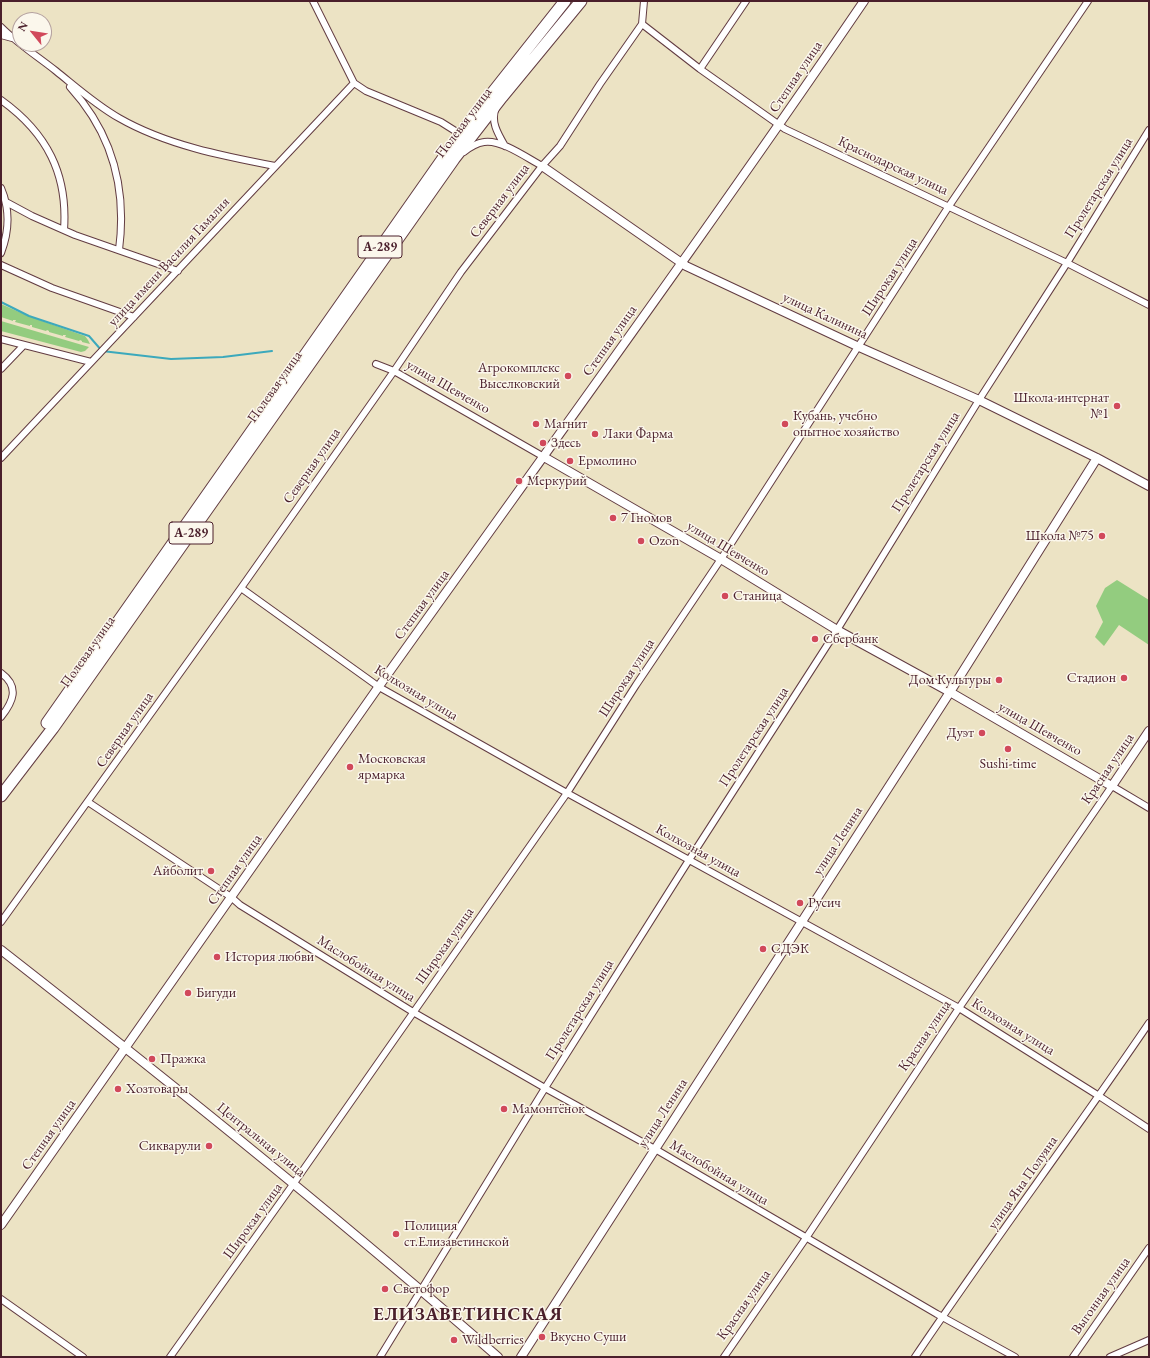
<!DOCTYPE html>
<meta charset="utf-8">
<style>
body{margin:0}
#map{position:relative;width:1150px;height:1358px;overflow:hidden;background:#ece3c4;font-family:"EB Garamond",serif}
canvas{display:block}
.frame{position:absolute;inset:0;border:2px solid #4a1f2b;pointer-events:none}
.north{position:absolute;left:12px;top:12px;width:40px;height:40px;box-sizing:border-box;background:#fbf7ec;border:1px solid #b4a19f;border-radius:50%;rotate:300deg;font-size:11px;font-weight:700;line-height:16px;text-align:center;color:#4a1f2b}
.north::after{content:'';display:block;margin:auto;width:14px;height:18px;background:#d1495b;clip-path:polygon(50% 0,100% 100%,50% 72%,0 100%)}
</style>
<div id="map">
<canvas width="1150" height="1358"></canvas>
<div class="frame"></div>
<div class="north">N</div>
</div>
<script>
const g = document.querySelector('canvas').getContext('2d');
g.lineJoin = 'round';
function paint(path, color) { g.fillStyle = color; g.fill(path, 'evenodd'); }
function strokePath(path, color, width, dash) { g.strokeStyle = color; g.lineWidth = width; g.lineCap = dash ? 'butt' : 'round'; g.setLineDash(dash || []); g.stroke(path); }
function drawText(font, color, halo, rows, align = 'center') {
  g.font = font + ' "EB Garamond",serif'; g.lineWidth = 3; g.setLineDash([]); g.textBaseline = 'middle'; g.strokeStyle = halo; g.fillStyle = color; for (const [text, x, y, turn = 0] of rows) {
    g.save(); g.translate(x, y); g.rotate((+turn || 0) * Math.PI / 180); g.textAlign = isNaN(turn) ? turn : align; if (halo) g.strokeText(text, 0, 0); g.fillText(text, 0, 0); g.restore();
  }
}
const green = new Path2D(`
 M 1,304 L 28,316 L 85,336 L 88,340 L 90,344 L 82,342 L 82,341 L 80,340 L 79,341 L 65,337 L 66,335 L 63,335 L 63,336 L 49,332 L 49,331 L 47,330 L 46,331 L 32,327 L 32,325 L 30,325 L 30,326 L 15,322 L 16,320 L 13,320 L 13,321 L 1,317 Z
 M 1,321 L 89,347 L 85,351 L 81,352 L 1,331 Z
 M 1117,580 L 1149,600 L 1149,645 L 1119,625 L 1104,646 L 1095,637 L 1103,622 L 1096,606 L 1105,588 Z`);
const stream = new Path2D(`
 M 1,302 L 29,316 L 89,336 L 102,351 L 171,359 L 223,357 L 272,351`);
const street = new Path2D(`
 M 313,1 L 354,83 L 366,91 L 441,122 L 460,134
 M 642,24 L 700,69 L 785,129 L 1067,263 L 1149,305
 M 642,24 L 644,1
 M 1,27 C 18,44 37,56 56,71 C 76,87 96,105 119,118 C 166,145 223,156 275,166
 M 1,35 L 12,38
 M 700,69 L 746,1
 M 70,87 C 112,133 127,189 119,250
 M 1,100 C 47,133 68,174 64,230
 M 496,108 C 490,121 498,134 505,146
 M 464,152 C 470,147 477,143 484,142 C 501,139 527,158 542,166
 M 1,188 C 10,209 9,232 1,253
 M 6,202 L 32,216 L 75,235 L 178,271
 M 1,265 L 52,288 L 134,317
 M 1,339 L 91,362
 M 376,364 L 394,371 L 544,457
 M 1,369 L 24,345
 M 1,458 L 354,83
 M 241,588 L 379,687 L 567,793 L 959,1008 L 1099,1096 L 1149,1129
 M 1,673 C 20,687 13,702 1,717
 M 88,802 L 231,897 L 240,905 L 413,1012 L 545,1088 L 655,1149 L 937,1314 L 1015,1357
 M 1,922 L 241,588 L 394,371 L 461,272 L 542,166 L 560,146 L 600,84 L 642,24
 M 1,1299 L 83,1357
 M 170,1357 L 294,1183 L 567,793 L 636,685 L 721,559 L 949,206 L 1088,1
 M 380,1357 L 545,1088 L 689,860 L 837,630 L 979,400 L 1067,263 L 1149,130
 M 724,1357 L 806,1238 L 959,1008 L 1112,786 L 1149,808
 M 915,1357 C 991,1244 1073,1135 1149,1023
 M 1073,1357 L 1149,1248
 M 1110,1357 L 1149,1340`);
const secondary = new Path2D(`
 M 542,166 L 686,266 L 859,347 L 979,400 L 1097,458 L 1149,486
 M 544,457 L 721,559 L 837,630 L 950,692 L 1108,784 L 1112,786 L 1149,731
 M 1,950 C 170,1082 337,1216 498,1357
 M 1,1225 C 127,1047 251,867 377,689 C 540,460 706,233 864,1
 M 521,1357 L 950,692 L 1097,458`);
const highway = new Path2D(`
 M 47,723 L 444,157 L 478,111 L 565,1
 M 1,796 L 53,728 L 454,159 L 502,97 L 581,1`);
const markers = [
 [568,376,4,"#d1495b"],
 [1117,406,4,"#d1495b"],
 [536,424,4,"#d1495b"],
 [785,424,4,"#d1495b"],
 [595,434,4,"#d1495b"],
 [543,443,4,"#d1495b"],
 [570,461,4,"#d1495b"],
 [519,481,4,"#d1495b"],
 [613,518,4,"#d1495b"],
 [1102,536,4,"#d1495b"],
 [641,541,4,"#d1495b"],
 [725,596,4,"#d1495b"],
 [815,639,4,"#d1495b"],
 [1124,678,4,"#d1495b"],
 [999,680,4,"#d1495b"],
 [982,733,4,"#d1495b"],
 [1008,749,4,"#d1495b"],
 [350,767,4,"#d1495b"],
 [211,871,4,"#d1495b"],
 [800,903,4,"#d1495b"],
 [763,949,4,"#d1495b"],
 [217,957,4,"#d1495b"],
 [188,993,4,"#d1495b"],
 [152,1059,4,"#d1495b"],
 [118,1089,4,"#d1495b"],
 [504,1109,4,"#d1495b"],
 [209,1146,4,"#d1495b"],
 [396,1234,4,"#d1495b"],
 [385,1289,4,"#d1495b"],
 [542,1337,4,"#d1495b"],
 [454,1340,4,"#d1495b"]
];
const shields = [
 [380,247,44],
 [191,533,44]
];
const shieldNames = [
 ["А-289",380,247],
 ["А-289",191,533]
];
const streetNames = [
 ["Степная улица",796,77,-56],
 ["Полевая улица",464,123,-53],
 ["Краснодарская улица",893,166,25],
 ["Пролетарская улица",1099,188,-58],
 ["Северная улица",500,201,-53],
 ["улица имени Василия Гамалия",169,262,-47],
 ["Широкая улица",890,277,-57],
 ["улица Калинина",825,316,25],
 ["Степная улица",610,341,-55],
 ["Полевая улица",275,387,-55],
 ["улица Шевченко",448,387,30],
 ["Пролетарская улица",926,462,-58],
 ["Северная улица",312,466,-55],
 ["улица Шевченко",728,549,31],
 ["Степная улица",422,605,-54],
 ["Полевая улица",88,652,-55],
 ["Широкая улица",627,678,-57],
 ["Колхозная улица",416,693,31],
 ["улица Шевченко",1040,729,30],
 ["Северная улица",125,730,-55],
 ["Пролетарская улица",754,737,-57],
 ["Красная улица",1108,769,-56],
 ["улица Ленина",838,841,-57],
 ["Колхозная улица",698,851,29],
 ["Степная улица",235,870,-55],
 ["Широкая улица",445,946,-55],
 ["Маслобойная улица",366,969,32],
 ["Пролетарская улица",580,1010,-58],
 ["Колхозная улица",1013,1027,32],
 ["Красная улица",925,1036,-56],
 ["улица Ленина",663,1113,-57],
 ["Степная улица",49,1135,-55],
 ["Центральная улица",261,1140,39],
 ["Маслобойная улица",719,1173,31],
 ["улица Яна Полуяна",1023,1183,-55],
 ["Широкая улица",253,1221,-54],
 ["Выгонная улица",1101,1296,-55],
 ["Красная улица",744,1305,-55]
];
const poiNames = [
 ["Агрокомплекс",560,368,"right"],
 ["Выселковский",560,384,"right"],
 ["Школа-интернат",1109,398,"right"],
 ["№1",1109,414,"right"],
 ["Кубань, учебно",793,416],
 ["опытное хозяйство",793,432],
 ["Магнит",544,424],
 ["Лаки Фарма",603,434],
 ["Здесь",551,443],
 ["Ермолино",578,461],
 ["Меркурий",527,481],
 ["7 Гномов",621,518],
 ["Школа №75",1094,536,"right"],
 ["Ozon",649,541],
 ["Станица",733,596],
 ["Сбербанк",823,639],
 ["Стадион",1116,678,"right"],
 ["Дом Культуры",991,680,"right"],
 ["Дуэт",974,733,"right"],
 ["Московская",358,759],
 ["ярмарка",358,775],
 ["Sushi-time",1008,764,"center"],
 ["Айболит",203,871,"right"],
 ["Русич",808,903],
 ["СДЭК",771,949],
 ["История любви",225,957],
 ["Бигуди",196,993],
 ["Пражка",160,1059],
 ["Хозтовары",126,1089],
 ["Мамонтёнок",512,1109],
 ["Сикварули",201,1146,"right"],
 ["Полиция",404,1226],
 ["ст.Елизаветинской",404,1242],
 ["Светофор",393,1289],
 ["Вкусно Суши",550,1337],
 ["Wildberries",462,1340]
];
const districtNames = [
 ["ЕЛИЗАВЕТИНСКАЯ",468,1315]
];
paint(green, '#93cc7f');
strokePath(stream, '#3ca9bc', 2);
strokePath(street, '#623c42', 8);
strokePath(secondary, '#623c42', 10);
strokePath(highway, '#623c42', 13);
strokePath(street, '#fff', 6);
strokePath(secondary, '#fff', 8);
strokePath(highway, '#fff', 11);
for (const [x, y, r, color] of markers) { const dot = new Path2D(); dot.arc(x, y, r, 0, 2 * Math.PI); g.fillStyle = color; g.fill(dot); strokePath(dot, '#fbf7ec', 1.5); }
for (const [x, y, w] of shields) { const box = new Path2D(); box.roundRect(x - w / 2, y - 11, w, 22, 3); g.fillStyle = '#fbf7ec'; g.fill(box); strokePath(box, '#4a1f2b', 1); }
drawText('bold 13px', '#4a1f2b', null, shieldNames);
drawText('14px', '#4a1f2b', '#fbf7ec', streetNames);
drawText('14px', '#4a1f2b', '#fbf7ec', poiNames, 'left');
g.letterSpacing = '1px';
drawText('bold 18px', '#4a1f2b', '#fbf7ec', districtNames);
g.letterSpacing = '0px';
</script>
